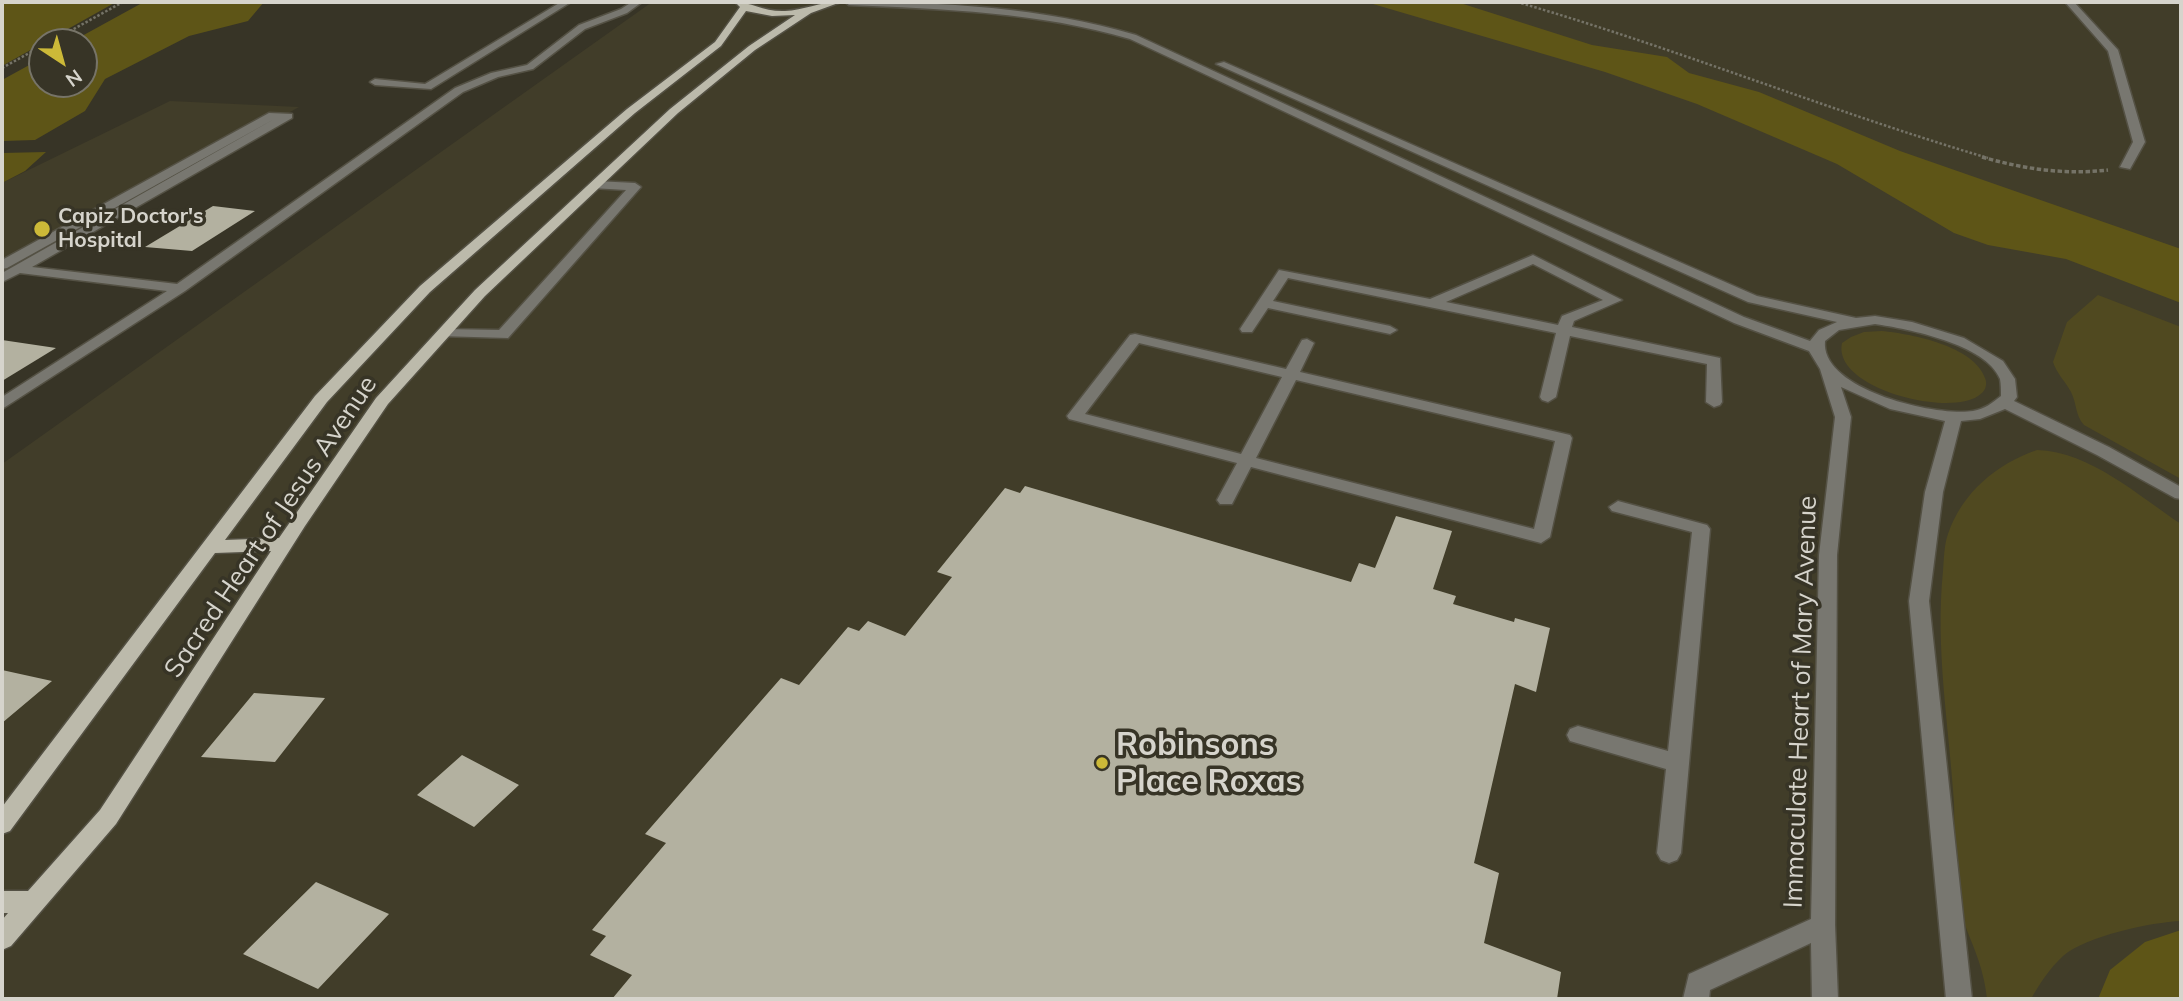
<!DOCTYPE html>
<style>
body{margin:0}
#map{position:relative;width:2183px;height:1001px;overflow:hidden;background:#373426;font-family:Mulish,sans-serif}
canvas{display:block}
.frame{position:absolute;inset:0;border:4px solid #d6d4cc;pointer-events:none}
.north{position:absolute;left:28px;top:28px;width:70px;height:70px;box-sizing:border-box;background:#373426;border:2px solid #777468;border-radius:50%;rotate:144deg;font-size:19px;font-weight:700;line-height:28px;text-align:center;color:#d6d4cc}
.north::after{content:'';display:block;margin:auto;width:24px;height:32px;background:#ccb938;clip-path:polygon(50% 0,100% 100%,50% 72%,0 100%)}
</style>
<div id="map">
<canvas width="2183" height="1001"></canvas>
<div class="frame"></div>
<div class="north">N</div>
</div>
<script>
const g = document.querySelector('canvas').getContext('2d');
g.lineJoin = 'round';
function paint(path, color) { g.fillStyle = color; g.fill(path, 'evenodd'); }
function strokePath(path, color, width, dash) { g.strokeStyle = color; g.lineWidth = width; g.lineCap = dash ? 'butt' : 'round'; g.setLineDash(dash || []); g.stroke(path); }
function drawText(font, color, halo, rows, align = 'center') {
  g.font = font + ' Mulish,sans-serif'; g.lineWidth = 7; g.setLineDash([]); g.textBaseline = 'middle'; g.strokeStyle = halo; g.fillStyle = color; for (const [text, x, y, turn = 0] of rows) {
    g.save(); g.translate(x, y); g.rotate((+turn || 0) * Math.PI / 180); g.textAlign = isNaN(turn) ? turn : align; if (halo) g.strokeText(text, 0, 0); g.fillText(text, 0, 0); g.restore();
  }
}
const built = new Path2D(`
 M 652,2 L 2181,2 L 2181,952 L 2125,968 L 2097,999 L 2,999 L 2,464 Z
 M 170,101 L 299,107 L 2,274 L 2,183 Z`);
const green = new Path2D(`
 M 2098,295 L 2181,327 L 2181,479 L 2084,425 C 2075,415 2077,404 2071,392 C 2065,381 2057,374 2053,362 L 2067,322 Z
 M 1882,331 C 1912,334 1974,346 1985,378 C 1988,385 1985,392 1978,396 C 1948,417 1832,388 1842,343 L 1851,337 L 1864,332 Z
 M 2037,450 C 2091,452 2137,495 2181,524 L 2181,921 C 2152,922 2086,936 2063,956 C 2050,968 2040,983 2031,999 L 1987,999 C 1983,960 1968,939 1958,904 C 1952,880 1955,830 1954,803 C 1949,726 1935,649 1943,571 C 1944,559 1944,545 1948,534 C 1962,493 1996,464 2037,450 Z`);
const water = new Path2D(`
 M 2,2 L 116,2 L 2,66 Z
 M 160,2 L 264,2 L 248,21 L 189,36 L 105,79 L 85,111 L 35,140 L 2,141 L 2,80 L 42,58 L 42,84 L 84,84 L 84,42 L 71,42 L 142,3 Z
 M 1366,2 L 1457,2 L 1592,45 L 1667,57 L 1689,73 L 1759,92 L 1900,151 L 2181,249 L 2181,303 L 2066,259 L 1988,245 L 1954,233 L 1837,164 L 1697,104 L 1605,72 Z
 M 46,152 L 25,171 L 2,183 L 2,153 Z`);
const river = new Path2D(`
 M 2181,930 L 2181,999 L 2098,999 L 2110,970 L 2145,942 Z`);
const building = new Path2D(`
 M 213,206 L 255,211 L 192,251 L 145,247 Z
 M 2,340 L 56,348 L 2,381 Z
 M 1025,486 L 1351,582 L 1359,563 L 1375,568 L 1396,516 L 1452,531 L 1433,589 L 1456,596 L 1453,604 L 1514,622 L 1515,618 L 1550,628 L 1536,692 L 1515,684 L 1474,863 L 1499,873 L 1484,943 L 1561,972 L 1557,999 L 612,999 L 632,975 L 590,955 L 606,936 L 592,930 L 666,843 L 645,834 L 781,678 L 799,685 L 848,627 L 859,631 L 868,621 L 905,636 L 952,577 L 937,572 L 1005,488 L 1020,493 Z
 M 2,670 L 52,681 L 2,723 Z
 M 254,693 L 325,698 L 275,762 L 201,757 Z
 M 462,755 L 519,785 L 474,827 L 417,795 Z
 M 316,882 L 389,914 L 318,989 L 243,954 Z`);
const pathFar1 = new Path2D(`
 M 1517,2 C 1676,48 1829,111 1988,158
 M 50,42 L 123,2
 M 2,68 L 42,46`);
const path = new Path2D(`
 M 1982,157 C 2024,169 2064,175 2108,170`);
const minor = new Path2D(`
 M 561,2 L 571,2 L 431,89 L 375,85 L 370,82 L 375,79 L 425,84 Z
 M 632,2 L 642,2 L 627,13 L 585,29 L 533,69 L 498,77 L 463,92 L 185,291 L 2,409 L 2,397 L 167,291 L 20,273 L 2,282 L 2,273 L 276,118 L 7,268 L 2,269 L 2,260 L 269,113 L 292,114 L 292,118 L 32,267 L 177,284 L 455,88 L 491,73 L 527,65 L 579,25 L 621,9 Z
 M 845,2 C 944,2 1041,7 1136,35 L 1744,317 L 1810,341 L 1819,330 L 1837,322 L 1748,302 L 1216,64 L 1224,62 L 1757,296 L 1856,318 L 1875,316 L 1912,322 L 1964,338 L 2003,361 L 2015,379 L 2017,397 L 2014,401 L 2109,447 L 2181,487 L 2181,499 L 2175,498 L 2097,455 L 2005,409 L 1980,419 L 1961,421 L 1943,492 L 1929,601 L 1972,999 L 1946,999 L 1909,601 L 1925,492 L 1945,421 L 1890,409 L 1841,387 L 1851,417 L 1837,555 L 1835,925 L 1838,999 L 1812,999 L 1811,943 L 1710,990 L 1709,999 L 1683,999 L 1689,974 L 1811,919 L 1819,555 L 1835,417 L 1820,369 L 1809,351 L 1734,323 L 1130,39 C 1038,12 944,9 849,5 ZM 1875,324 C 1908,329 1986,344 2000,379 C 2001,384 2001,391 2001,396 C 1992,403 1985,409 1973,411 C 1937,417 1820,390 1825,341 L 1839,330 Z
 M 2065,2 L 2074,2 L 2118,50 L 2145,142 L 2130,169 L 2120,167 L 2133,142 L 2108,51 Z
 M 596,181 L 635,183 L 641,187 L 508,338 L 439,336 L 437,333 L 439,330 L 444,329 L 499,330 L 626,190 L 592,188 L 590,185 Z
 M 1533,255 L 1622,300 L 1574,321 L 1572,327 L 1720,358 L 1722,402 L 1720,405 L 1714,407 L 1706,402 L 1707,364 L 1570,336 L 1556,397 L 1548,402 L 1542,400 L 1540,397 L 1556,333 L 1288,278 L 1273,301 L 1390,326 L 1397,330 L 1390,334 L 1268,308 L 1252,332 L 1242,332 L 1240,329 L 1279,270 L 1430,299 ZM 1533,264 L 1603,300 L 1562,316 L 1558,325 L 1446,302 Z
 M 1135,334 L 1286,369 L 1302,340 L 1307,339 L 1314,343 L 1300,372 L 1570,435 L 1572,438 L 1550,537 L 1541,543 L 1251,467 L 1232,504 L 1220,504 L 1217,500 L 1237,463 L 1069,419 L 1067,416 L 1130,335 ZM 1139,343 L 1282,377 L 1241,454 L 1085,414 ZM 1296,380 L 1555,441 L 1534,529 L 1256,458 Z
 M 1618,501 L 1707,525 L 1710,529 L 1681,853 L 1677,860 L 1669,863 L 1661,860 L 1657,853 L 1666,769 L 1570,741 L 1567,735 L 1570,729 L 1578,726 L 1668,751 L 1692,532 L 1612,511 L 1609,507 Z`);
const major = new Path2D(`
 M 735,2 C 751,2 764,12 785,11 C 804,10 823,1 841,2 L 811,13 L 755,50 L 678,113 L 485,296 L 388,404 L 305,526 L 116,824 L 11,946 L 2,950 L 2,920 L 8,913 L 2,913 L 2,891 L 28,891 L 100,810 L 271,551 L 215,553 L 10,831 L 2,834 L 2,807 L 315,396 L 420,286 L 627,109 L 715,42 L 740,7 ZM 746,11 L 772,16 L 795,15 L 749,46 L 670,109 L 475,290 L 376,398 L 279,538 L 225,540 L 327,402 L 430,292 L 635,113 L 721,46 Z`);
const markers = [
 [42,229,9,"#ccb938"],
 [1102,763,7,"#ccb938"]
];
const farPoinames = [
 ["Capiz Doctor's",58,217],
 ["Hospital",58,241]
];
const streetNames = [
 ["Sacred Heart of Jesus Avenue",271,527,-56],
 ["Immaculate Heart of Mary Avenue",1801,702,-88]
];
const nearPoinames = [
 ["Robinsons",1116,745],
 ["Place Roxas",1116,782]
];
paint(built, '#413d29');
paint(green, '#504920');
paint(water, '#5e5517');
paint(river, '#5e5517');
paint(building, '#b3b1a0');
strokePath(minor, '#545144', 3);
strokePath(major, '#545144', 3);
strokePath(pathFar1, '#757367', 2.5, [2.5, 2]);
strokePath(path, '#757367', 3.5, [4.5, 2.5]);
paint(minor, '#787770');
paint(major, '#bcbaab');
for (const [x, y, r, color] of markers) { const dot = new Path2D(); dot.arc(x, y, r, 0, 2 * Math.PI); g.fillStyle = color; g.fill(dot); strokePath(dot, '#373426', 2.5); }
drawText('bold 21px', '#d6d4cc', '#373426', farPoinames, 'left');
drawText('26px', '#d6d4cc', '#373426', streetNames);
drawText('bold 32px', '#d6d4cc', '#373426', nearPoinames, 'left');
</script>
